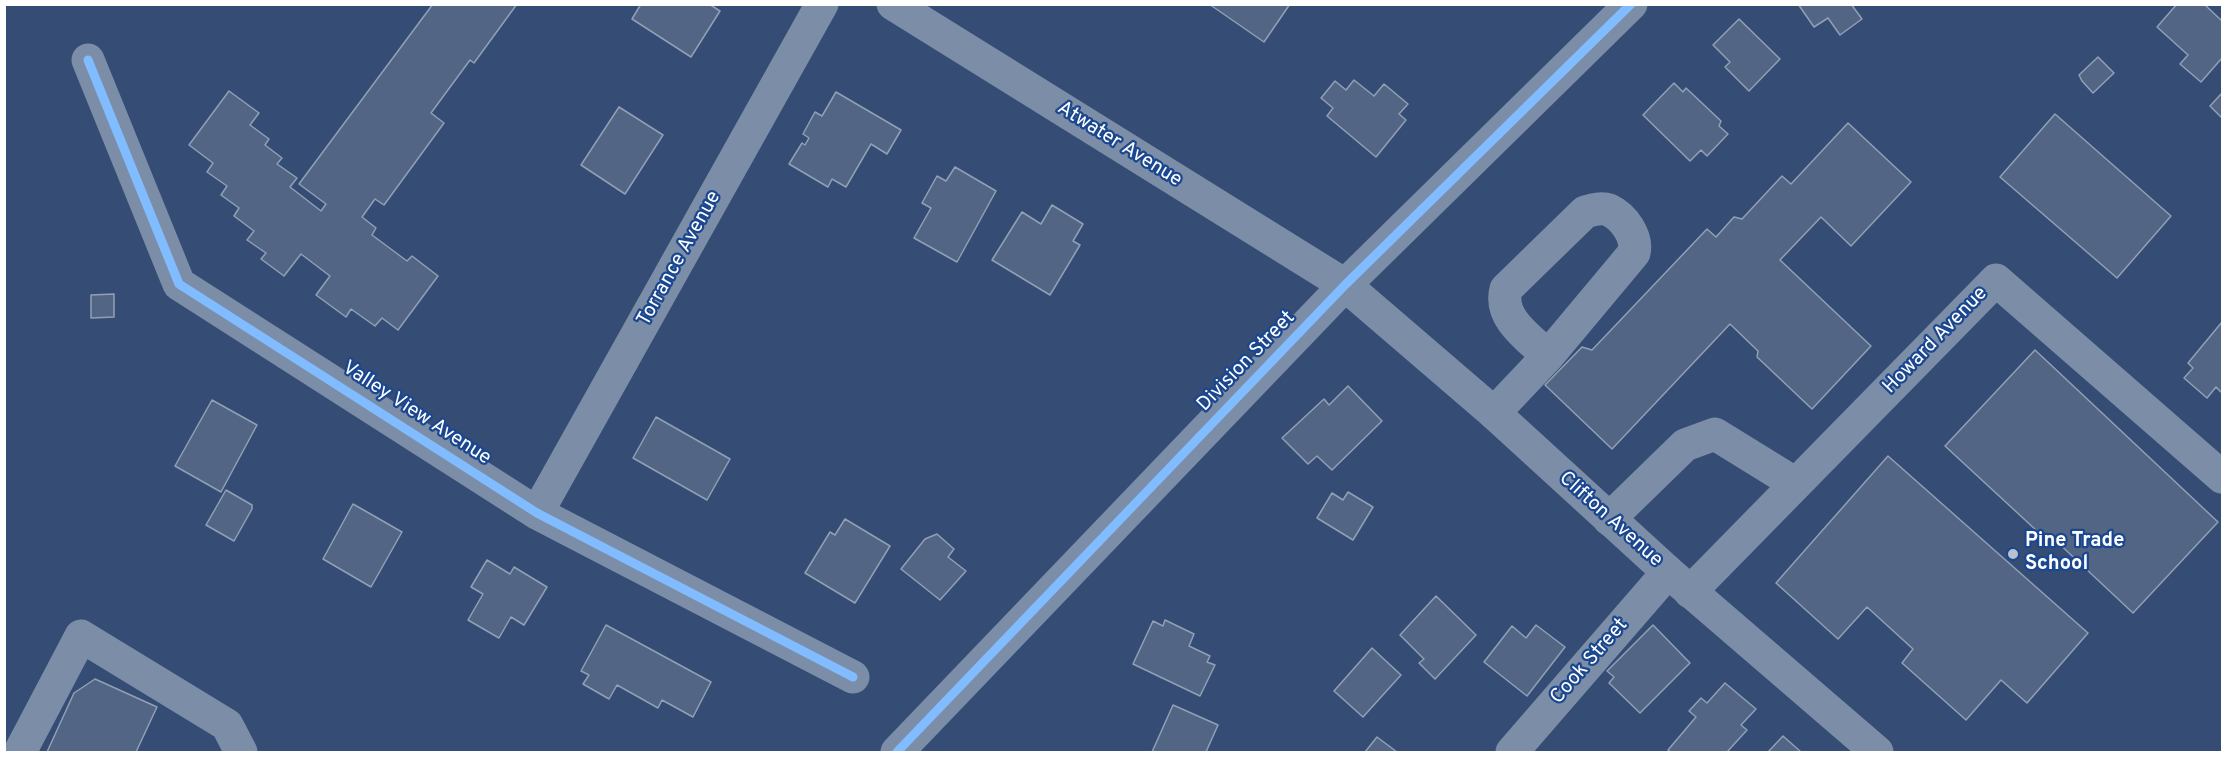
<!DOCTYPE html>
<style>
body{margin:0}
#map{position:relative;width:2227px;height:757px;overflow:hidden;background:#354d74;font-family:Overpass,sans-serif}
canvas{display:block}
.frame{position:absolute;inset:0;border:6px solid #fff;pointer-events:none}
</style>
<div id="map">
<canvas width="2227" height="757"></canvas>
<div class="frame"></div>
</div>
<script>
const g = document.querySelector('canvas').getContext('2d');
g.lineJoin = 'round';
function paint(path, color) { g.fillStyle = color; g.fill(path, 'evenodd'); }
function strokePath(path, color, width, dash) { g.strokeStyle = color; g.lineWidth = width; g.lineCap = dash ? 'butt' : 'round'; g.setLineDash(dash || []); g.stroke(path); }
function drawText(font, color, halo, rows, align = 'center') {
  g.font = font + ' Overpass,sans-serif'; g.lineWidth = 4.5; g.setLineDash([]); g.textBaseline = 'middle'; g.strokeStyle = halo; g.fillStyle = color; for (const [text, x, y, turn = 0] of rows) {
    g.save(); g.translate(x, y); g.rotate((+turn || 0) * Math.PI / 180); g.textAlign = isNaN(turn) ? turn : align; if (halo) g.strokeText(text, 0, 0); g.fillText(text, 0, 0); g.restore();
  }
}
const building = new Path2D(`
 M 433,4 L 517,4 L 474,63 L 470,60 L 431,113 L 444,123 L 384,205 L 375,199 L 362,217 L 376,228 L 372,235 L 407,261 L 412,256 L 438,276 L 398,330 L 382,318 L 375,326 L 351,309 L 346,317 L 316,295 L 330,276 L 301,254 L 284,276 L 261,259 L 266,253 L 247,240 L 254,231 L 234,216 L 239,208 L 221,195 L 227,186 L 207,172 L 213,163 L 189,145 L 229,91 L 259,113 L 250,125 L 269,139 L 265,145 L 282,158 L 277,164 L 297,178 L 290,187 L 321,211 L 326,204 L 299,184 Z
 M 641,4 L 709,4 L 720,11 L 691,57 L 632,19 Z
 M 1209,4 L 1290,4 L 1264,42 Z
 M 1798,4 L 1851,4 L 1862,19 L 1840,35 L 1828,18 L 1814,27 Z
 M 2177,4 L 2204,4 L 2222,21 L 2222,58 L 2201,82 L 2180,64 L 2188,55 L 2157,27 Z
 M 1739,19 L 1780,59 L 1749,91 L 1725,67 L 1730,62 L 1713,45 Z
 M 2098,57 L 2114,73 L 2093,93 L 2082,81 L 2079,75 Z
 M 1354,80 L 1374,96 L 1384,84 L 1408,104 L 1399,114 L 1406,120 L 1376,157 L 1327,116 L 1333,108 L 1321,98 L 1335,81 L 1346,90 Z
 M 1674,83 L 1683,92 L 1686,88 L 1721,121 L 1719,126 L 1728,134 L 1707,156 L 1701,150 L 1690,161 L 1643,115 Z
 M 836,92 L 901,130 L 887,154 L 871,144 L 846,187 L 832,179 L 828,187 L 789,164 L 802,143 L 805,145 L 809,138 L 803,134 L 815,112 L 822,116 Z
 M 2222,93 L 2222,118 L 2210,106 Z
 M 619,107 L 663,135 L 625,194 L 581,165 Z
 M 2055,114 L 2171,216 L 2117,278 L 2000,177 Z
 M 1848,123 L 1911,182 L 1851,246 L 1821,217 L 1780,260 L 1871,346 L 1812,409 L 1757,357 L 1758,351 L 1730,324 L 1612,449 L 1545,385 L 1582,347 L 1592,350 L 1707,229 L 1716,237 L 1734,217 L 1742,219 L 1782,176 L 1791,184 Z
 M 955,167 L 996,191 L 957,262 L 914,238 L 931,208 L 922,203 L 937,176 L 946,181 Z
 M 1052,205 L 1083,224 L 1073,241 L 1080,245 L 1050,295 L 992,260 L 1022,212 L 1041,224 Z
 M 114,294 L 114,317 L 91,318 L 91,295 Z
 M 2222,322 L 2222,393 L 2216,387 L 2207,398 L 2184,378 L 2193,368 L 2188,363 Z
 M 2035,350 L 2218,522 L 2133,613 L 2053,538 L 2050,543 L 1945,446 Z
 M 1348,386 L 1382,421 L 1332,470 L 1317,456 L 1308,464 L 1282,438 L 1324,399 L 1329,405 Z
 M 212,400 L 257,425 L 221,492 L 175,466 Z
 M 656,417 L 730,459 L 707,500 L 633,458 Z
 M 1888,456 L 2088,633 L 2027,703 L 2001,680 L 1966,720 L 1902,663 L 1913,649 L 1867,607 L 1838,639 L 1776,583 Z
 M 226,490 L 252,505 L 252,509 L 234,541 L 206,525 Z
 M 1348,492 L 1373,507 L 1353,540 L 1317,518 L 1332,493 L 1343,500 Z
 M 353,504 L 402,532 L 371,587 L 323,559 Z
 M 845,519 L 890,546 L 855,603 L 805,573 L 830,532 L 835,535 Z
 M 937,534 L 954,549 L 948,557 L 966,571 L 940,600 L 901,569 L 925,539 Z
 M 487,560 L 510,574 L 514,567 L 547,587 L 524,625 L 511,617 L 499,638 L 468,620 L 483,594 L 471,587 Z
 M 1436,596 L 1476,635 L 1435,679 L 1419,663 L 1424,659 L 1400,635 Z
 M 1165,620 L 1194,634 L 1189,646 L 1210,656 L 1207,662 L 1215,665 L 1200,696 L 1133,664 L 1153,621 L 1163,626 Z
 M 606,625 L 711,682 L 693,717 L 662,700 L 658,708 L 617,685 L 609,699 L 583,684 L 589,675 L 581,671 Z
 M 1536,625 L 1565,647 L 1527,696 L 1484,662 L 1512,626 L 1526,638 Z
 M 1653,625 L 1690,663 L 1640,713 L 1609,683 L 1614,677 L 1607,671 Z
 M 1372,648 L 1401,675 L 1363,717 L 1334,691 Z
 M 95,679 L 157,707 L 136,752 L 47,752 L 74,693 Z
 M 1725,683 L 1756,709 L 1741,725 L 1747,730 L 1727,752 L 1671,752 L 1668,750 L 1696,717 L 1689,711 L 1701,698 L 1707,703 Z
 M 1173,705 L 1218,725 L 1206,752 L 1152,752 Z
 M 1783,736 L 1801,752 L 1768,752 Z
 M 1377,737 L 1397,752 L 1365,752 Z`);
const minor = new Path2D(`
 M 88,60 L 179,284 L 537,513 L 853,677
 M 1494,413 L 1548,356 L 1634,253 C 1638,237 1624,217 1609,210 C 1601,207 1592,210 1585,212 L 1506,289 C 1498,318 1529,338 1548,356
 M 537,513 L 822,4
 M 1609,519 L 1685,445 L 1715,434 L 1796,484
 M 1690,592 L 1996,280 L 2222,477
 M 20,752 L 81,636 L 227,725 L 241,752
 M 897,752 L 1345,285 L 1631,4
 M 1512,752 L 1668,572`);
const major = new Path2D(`
 M 893,4 L 1345,285 L 1494,413 L 1668,572 L 1877,752`);
const cycleway = new Path2D(`
 M 88,60 L 179,284 L 537,513 L 853,677
 M 897,752 L 1345,285 L 1631,4`);
const markers = [
 [2013,554,6,"#b8c1ce"]
];
const streetNames = [
 ["Atwater Avenue",1119,145,32],
 ["Torrance Avenue",680,259,-61],
 ["Howard Avenue",1936,341,-46],
 ["Division Street",1247,362,-46],
 ["Valley View Avenue",416,414,33],
 ["Clifton Avenue",1610,520,42],
 ["Cook Street",1590,662,-49]
];
const poiNames = [
 ["Pine Trade",2025,542],
 ["School",2025,565]
];
paint(building, '#526584');
strokePath(building, '#91a0b6', 1.5);
strokePath(minor, '#7c8ea7', 33);
strokePath(major, '#7c8da7', 33);
strokePath(cycleway, '#80bcff', 9);
for (const [x, y, r, color] of markers) { const dot = new Path2D(); dot.arc(x, y, r, 0, 2 * Math.PI); g.fillStyle = color; g.fill(dot); strokePath(dot, '#1a478f', 2); }
drawText('20px', '#fff', '#1a478f', streetNames);
drawText('bold 20px', '#fff', '#1a478f', poiNames, 'left');
</script>
